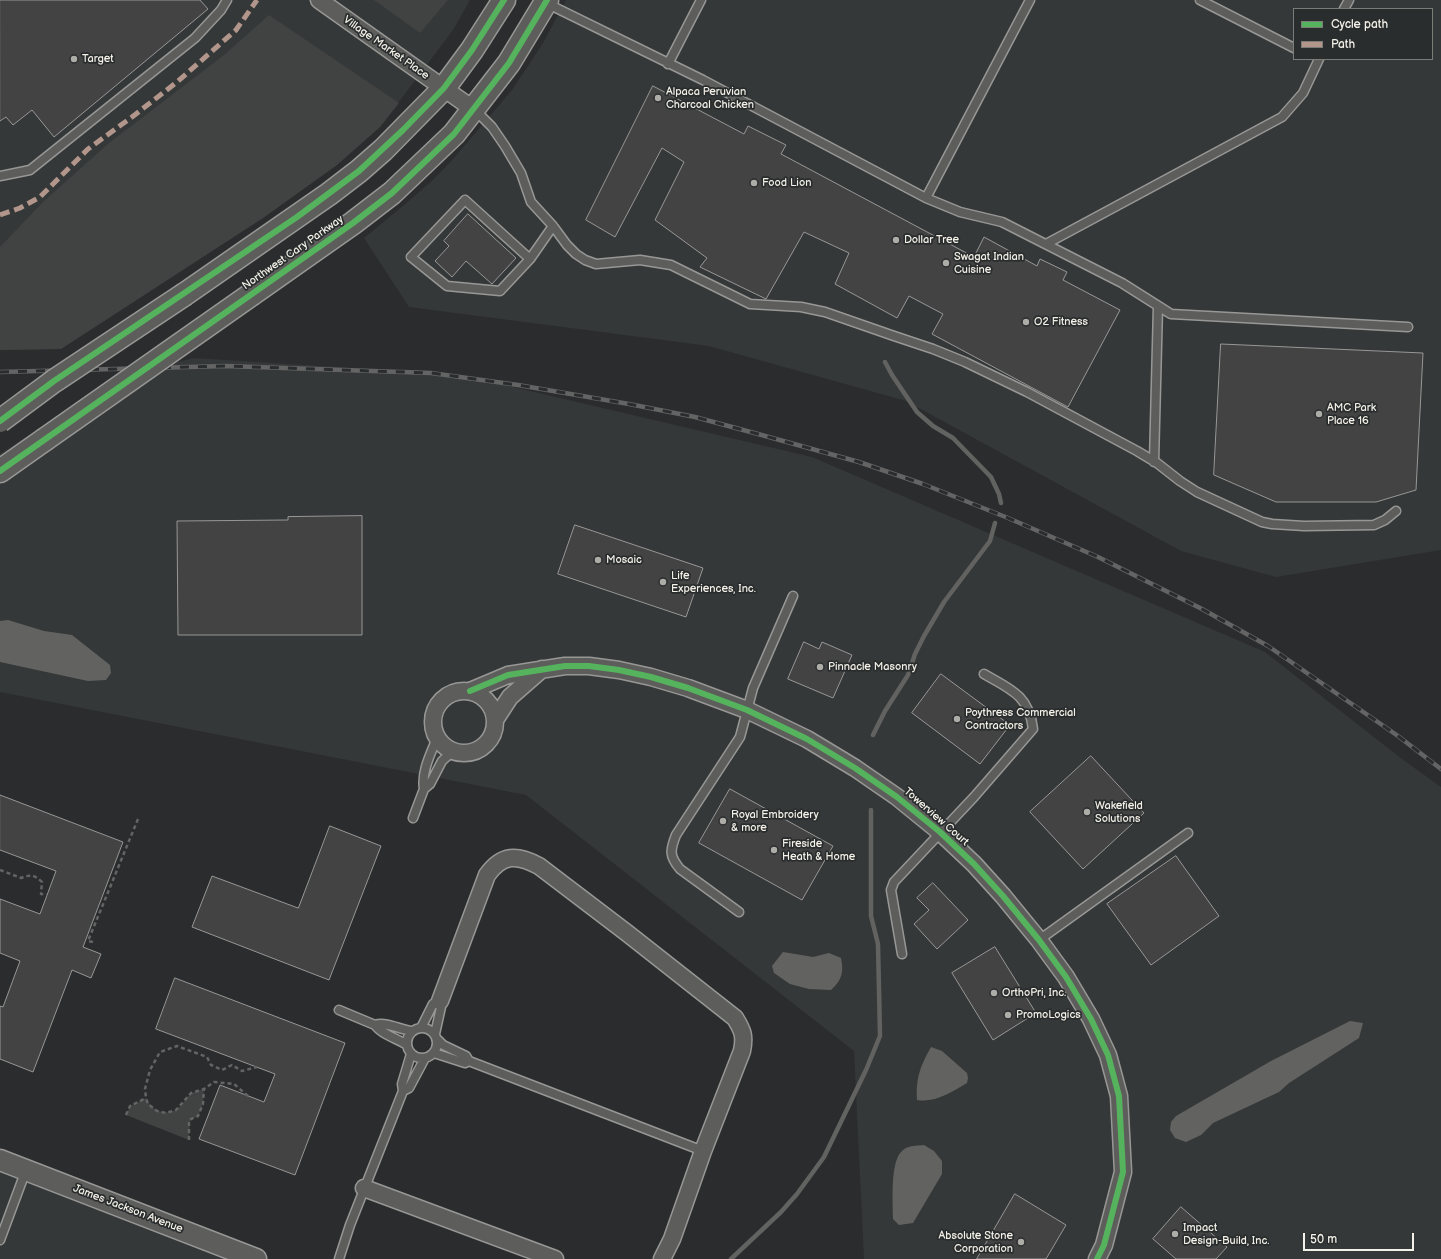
<!DOCTYPE html>
<style>
body{margin:0}
#map{position:relative;width:1441px;height:1259px;overflow:hidden;background:#2b2c2d;font-family:"Balsamiq Sans",sans-serif}
canvas{display:block}
.legend{position:absolute;left:1293px;top:8px;width:140px;height:52px;box-sizing:border-box;background:#2a2d2e;border:1px solid #7b7b78;margin:0;padding:5px 7px;list-style:none;font-size:12px;color:#f4f1e8}
.legend li{display:flex;align-items:center;gap:8px;height:20px}
.legend b{width:20px;border:1px solid #7b7b78}
.scale{position:absolute;left:1303px;top:1233px;width:111px;height:18px;box-sizing:border-box;border:2px solid #f4f1e8;border-top:0;padding-left:5px;font-size:12px;line-height:14px;white-space:nowrap;color:#f4f1e8;-webkit-text-stroke:3px #2a2d2e;paint-order:stroke}
</style>
<div id="map">
<canvas width="1441" height="1259"></canvas>
<ul class="legend">
<li><b style="height:5px;background:#56b35d"></b>Cycle path</li>
<li><b style="height:5px;background:#b2968c"></b>Path</li>
</ul>
<div class="scale">50 m</div>
</div>
<script>
const g = document.querySelector('canvas').getContext('2d');
g.lineJoin = 'round';
function paint(path, color) { g.fillStyle = color; g.fill(path, 'evenodd'); }
function strokePath(path, color, width, dash) { g.strokeStyle = color; g.lineWidth = width; g.lineCap = dash ? 'butt' : 'round'; g.setLineDash(dash || []); g.stroke(path); }
function drawText(font, color, halo, rows, align = 'center') {
  g.font = font + ' "Balsamiq Sans",sans-serif'; g.lineWidth = 3.5; g.setLineDash([]); g.textBaseline = 'middle'; g.strokeStyle = halo; g.fillStyle = color; for (const [text, x, y, turn = 0] of rows) {
    g.save(); g.translate(x, y); g.rotate((+turn || 0) * Math.PI / 180); g.textAlign = isNaN(turn) ? turn : align; if (halo) g.strokeText(text, 0, 0); g.fillText(text, 0, 0); g.restore();
  }
}
const built = new Path2D(`
 M 0,0 L 470,0 L 453,30 L 380,127 L 337,165 L 263,218 L 61,349 L 0,350 Z
 M 566,0 L 1441,0 L 1441,550 L 1276,577 L 1181,551 L 906,401 L 709,346 L 409,307 L 364,238 L 404,205 L 434,179 L 454,158 L 512,90 L 543,43 ZM 1294,9 L 1432,9 L 1432,59 L 1294,59 Z
 M 194,358 L 462,375 L 812,457 L 1265,652 L 1402,759 L 1441,787 L 1441,1259 L 864,1259 L 854,1051 L 526,795 L 0,692 L 0,454 L 119,377 Z
 M 0,1171 L 236,1259 L 0,1259 Z`);
const green = new Path2D(`
 M 374,0 L 448,0 L 420,33 Z
 M 269,15 L 399,103 L 380,127 L 337,165 L 263,218 L 61,349 L 0,350 L 0,247 L 43,202 L 109,143 L 224,55 Z
 M 204,1089 L 203,1104 L 198,1116 L 190,1120 L 189,1140 L 126,1115 L 130,1106 L 146,1098 C 151,1110 165,1117 177,1109 C 183,1105 186,1096 192,1093 C 196,1091 201,1090 204,1089 Z`);
const water = new Path2D(`
 M 8,620 L 44,631 L 72,635 L 110,665 L 111,673 L 106,680 L 88,681 L 0,662 L 0,621 Z
 M 783,952 L 813,957 L 829,953 L 841,958 C 844,972 842,980 831,990 L 809,989 L 790,984 L 774,973 L 772,966 Z
 M 1350,1021 L 1363,1023 L 1359,1038 L 1289,1083 L 1279,1092 L 1213,1123 L 1201,1135 L 1186,1142 L 1175,1138 L 1170,1130 L 1171,1122 L 1176,1116 L 1271,1061 Z
 M 931,1047 L 942,1051 L 967,1073 L 968,1078 L 967,1083 C 952,1092 935,1103 917,1100 C 916,1077 920,1067 931,1047 Z
 M 924,1145 L 934,1151 L 942,1161 L 942,1174 L 913,1223 L 899,1225 L 893,1219 C 893,1202 890,1164 901,1152 C 907,1145 916,1146 924,1145 Z`);
const stream = new Path2D(`
 M 885,362 L 892,375 L 917,412 L 933,426 L 953,438 L 991,477 L 999,494 L 1001,503
 M 873,735 L 885,711 L 908,675 L 915,654 L 924,636 L 944,602 L 990,541 L 995,523
 M 731,1259 L 781,1212 L 797,1194 L 824,1157 L 866,1070 L 880,1036 L 878,944 L 871,916 L 871,810`);
const building = new Path2D(`
 M 0,0 L 200,0 L 208,9 L 54,137 L 32,110 L 13,125 L 6,117 L 0,121 Z
 M 653,86 L 744,134 L 748,126 L 786,145 L 781,154 L 974,257 L 984,237 L 1037,266 L 1040,259 L 1067,272 L 1063,280 L 1120,310 L 1068,407 L 932,334 L 943,314 L 909,296 L 897,318 L 835,284 L 849,253 L 804,232 L 766,299 L 700,267 L 707,258 L 655,220 L 684,162 L 662,148 L 615,237 L 586,220 Z
 M 468,214 L 516,258 L 492,284 L 466,261 L 452,277 L 435,261 L 449,246 L 444,241 Z
 M 1221,344 L 1423,353 L 1416,490 L 1376,502 L 1276,502 L 1214,475 Z
 M 362,516 L 362,635 L 178,635 L 177,521 L 288,520 L 288,517 Z
 M 575,525 L 703,568 L 686,617 L 558,574 Z
 M 804,642 L 819,649 L 822,642 L 852,655 L 833,698 L 788,679 Z
 M 941,674 L 1010,725 L 980,764 L 912,713 Z
 M 1091,756 L 1144,813 L 1083,869 L 1030,812 Z
 M 730,789 L 833,846 L 802,900 L 699,843 Z
 M 0,795 L 123,842 L 83,947 L 101,954 L 91,978 L 72,970 L 33,1072 L 0,1059 L 0,1006 L 3,1007 L 20,961 L 0,953 L 0,899 L 40,914 L 56,871 L 0,850 Z
 M 330,826 L 381,846 L 329,980 L 192,927 L 212,876 L 298,908 Z
 M 1176,856 L 1219,916 L 1151,965 L 1107,904 Z
 M 933,883 L 968,920 L 937,949 L 914,924 L 929,910 L 917,898 Z
 M 995,947 L 1036,1013 L 993,1040 L 952,973 Z
 M 175,978 L 345,1043 L 295,1175 L 199,1139 L 220,1085 L 264,1102 L 275,1074 L 156,1029 Z
 M 1015,1194 L 1066,1225 L 1046,1259 L 977,1259 Z
 M 1181,1207 L 1227,1247 L 1216,1259 L 1176,1259 L 1153,1239 Z`);
const path = new Path2D(`
 M 0,870 L 21,878 C 30,874 35,875 42,882 L 41,894 L 47,895
 M 93,942 L 88,941 L 138,819
 M 248,1096 L 234,1084 L 214,1082 L 204,1089 L 191,1093 L 176,1110 L 166,1113 L 157,1111 L 148,1104 L 146,1098 L 145,1089 L 150,1070 L 160,1052 L 177,1046 L 207,1057 L 211,1065 L 222,1070 L 232,1065 L 242,1071 L 257,1067
 M 126,1115 L 130,1106 L 146,1098
 M 189,1140 L 189,1120 L 198,1116 L 203,1104 L 204,1089`);
const service = new Path2D(`
 M 1200,0 L 1294,48
 M 546,3 L 703,80 L 926,198 L 960,212 L 1002,222 L 1122,283 L 1171,314 L 1408,327
 M 1344,9 L 1349,0
 M 668,64 L 701,0
 M 474,109 L 492,127 L 505,146 L 521,173 L 531,202 L 553,226 L 567,245 L 576,254 L 585,260 L 596,264 L 640,260 L 671,265 L 750,304 L 801,307 L 825,312 L 894,336 L 933,349 L 965,362 L 1027,392 L 1137,451 L 1157,463 L 1180,481 L 1197,492 L 1262,522 L 1272,524 L 1304,526 L 1374,525 L 1385,520 L 1396,511
 M 0,176 L 30,170 L 195,38 L 221,10 L 227,0
 M 926,198 L 1030,0
 M 1046,244 L 1282,117 L 1303,93 L 1319,59
 M 530,259 L 500,291 L 447,286 L 411,257 L 465,200 L 530,259 L 553,226
 M 1154,462 L 1158,306
 M 437,738 C 431,753 421,772 424,789 L 430,784 L 442,761 L 453,751
 M 413,818 L 424,789
 M 739,912 L 680,869 C 669,856 670,850 676,835 L 740,737 L 753,688 L 793,596
 M 1039,940 L 1188,833
 M 902,954 L 891,890 L 894,882 L 974,797 L 1033,729 C 1029,695 1010,689 984,674
 M 339,1010 L 375,1025
 M407 1043a15 15 0 1 1 30 0a15 15 0 1 1-30 0Z
 M 421,1028 L 433,1004 L 440,1001 L 441,1007 L 435,1034
 M 407,1045 C 398,1039 381,1034 375,1025 C 386,1021 400,1030 412,1031
 M 434,1053 L 465,1063 L 469,1061 L 466,1056 L 443,1045 L 437,1039
 M 411,1054 L 402,1084 L 403,1091 L 409,1088 L 425,1058
 M 469,1061 L 703,1151
 M 0,1240 L 26,1170
 M 339,1259 L 350,1225 L 403,1091`);
const minor = new Path2D(`
 M 319,0 L 473,109
 M 470,691 L 508,675 L 565,666 L 589,666 L 619,670 L 651,677 L 688,688 L 747,710 L 807,739 L 855,768 L 897,797 L 940,832 L 974,864 L 1003,896 L 1039,940 L 1066,977 L 1091,1019 L 1108,1055 L 1119,1096 L 1123,1172 L 1104,1245 L 1097,1259
 M433 722a31 31 0 1 1 62 0a31 31 0 1 1-62 0Z
 M 495,720 L 510,697 L 542,669
 M 440,1001 L 487,875 C 502,854 517,854 539,866 L 627,933 L 735,1018 C 743,1031 745,1036 742,1051 L 703,1151 L 672,1239 L 662,1259
 M 364,1188 L 555,1259`);
const tertiary = new Path2D(`
 M 0,1160 L 256,1259`);
const primary = new Path2D(`
 M 185,294 L 329,194 L 359,171 L 383,150 L 444,88 L 472,50 L 504,0
 M 252,294 L 353,223 L 392,193 L 454,134 L 509,63 L 547,0
 M 0,471 L 44,440`);
const rail = new Path2D(`
 M 0,372 L 226,366 L 431,373 L 518,385 L 629,404 L 695,417 L 758,434 L 859,462 L 923,484 L 1008,518 L 1098,557 L 1202,609 L 1268,646 L 1398,736 L 1441,769`);
const primaryBridge = new Path2D(`
 M 0,421 L 54,381 L 185,294
 M 44,440 L 252,294`);
const quiet = new Path2D(`
 M 0,215 L 20,208 L 40,197 L 88,149 L 132,117 L 177,82 L 236,30 L 257,0`);
const cycleway = new Path2D(`
 M 0,421 L 54,381 L 297,217 L 359,171 L 403,130 L 444,88 L 472,50 L 504,0
 M 0,471 L 353,223 L 392,193 L 454,134 L 509,63 L 547,0
 M 470,691 L 508,675 L 565,666 L 589,666 L 619,670 L 651,677 L 688,688 L 747,710 L 807,739 L 855,768 L 897,797 L 940,832 L 974,864 L 1003,896 L 1039,940 L 1066,977 L 1091,1019 L 1108,1055 L 1119,1096 L 1123,1172 L 1104,1245 L 1097,1259`);
const markers = [
 [74,59,4,"#aeaca7"],
 [658,98,4,"#aeaca7"],
 [754,183,4,"#aeaca7"],
 [896,240,4,"#aeaca7"],
 [946,263,4,"#aeaca7"],
 [1026,322,4,"#aeaca7"],
 [1319,414,4,"#aeaca7"],
 [598,560,4,"#aeaca7"],
 [663,582,4,"#aeaca7"],
 [820,667,4,"#aeaca7"],
 [957,719,4,"#aeaca7"],
 [1087,812,4,"#aeaca7"],
 [723,821,4,"#aeaca7"],
 [774,850,4,"#aeaca7"],
 [994,993,4,"#aeaca7"],
 [1008,1015,4,"#aeaca7"],
 [1175,1234,4,"#aeaca7"],
 [1021,1242,4,"#aeaca7"]
];
const streetNames = [
 ["Village Market Place",386,48,35],
 ["Northwest Cary Parkway",293,253,-35],
 ["Towerview Court",936,817,41],
 ["James Jackson Avenue",128,1209,21]
];
const poiNames = [
 ["Target",82,59],
 ["Alpaca Peruvian",666,92],
 ["Charcoal Chicken",666,105],
 ["Food Lion",762,183],
 ["Dollar Tree",904,240],
 ["Swagat Indian",954,257],
 ["Cuisine",954,270],
 ["O2 Fitness",1034,322],
 ["AMC Park",1327,408],
 ["Place 16",1327,421],
 ["Mosaic",606,560],
 ["Life",671,576],
 ["Experiences, Inc.",671,589],
 ["Pinnacle Masonry",828,667],
 ["Poythress Commercial",965,713],
 ["Contractors",965,726],
 ["Wakefield",1095,806],
 ["Solutions",1095,819],
 ["Royal Embroidery",731,815],
 ["& more",731,828],
 ["Fireside",782,844],
 ["Heath & Home",782,857],
 ["OrthoPri, Inc.",1002,993],
 ["PromoLogics",1016,1015],
 ["Impact",1183,1228],
 ["Design-Build, Inc.",1183,1241],
 ["Absolute Stone",1013,1236,"right"],
 ["Corporation",1013,1249,"right"]
];
paint(built, '#353838');
paint(green, '#414242');
paint(water, '#626361');
strokePath(stream, '#626361', 4.5);
paint(building, '#434344');
strokePath(building, '#979796', 1);
strokePath(service, '#979796', 11);
strokePath(minor, '#979796', 19);
strokePath(tertiary, '#979796', 23);
strokePath(primary, '#979796', 25);
strokePath(path, '#646464', 2.5, [4, 3]);
strokePath(service, '#5d5d5c', 8);
strokePath(minor, '#5d5d5c', 16);
strokePath(tertiary, '#5d5d5c', 20);
strokePath(primary, '#5d5d5c', 22);
strokePath(rail, '#646464', 4.5);
strokePath(rail, '#2a2d2e', 3, [9]);
strokePath(primaryBridge, '#979796', 25, []);
strokePath(primaryBridge, '#5d5d5c', 22);
strokePath(quiet, '#b2968c', 5, [10, 5]);
strokePath(cycleway, '#56b35d', 6);
for (const [x, y, r, color] of markers) { const dot = new Path2D(); dot.arc(x, y, r, 0, 2 * Math.PI); g.fillStyle = color; g.fill(dot); strokePath(dot, '#2a2d2e', 1.5); }
drawText('11px', '#f4f1e8', '#2a2d2e', streetNames);
drawText('11px', '#f4f1e8', '#2a2d2e', poiNames, 'left');
</script>
